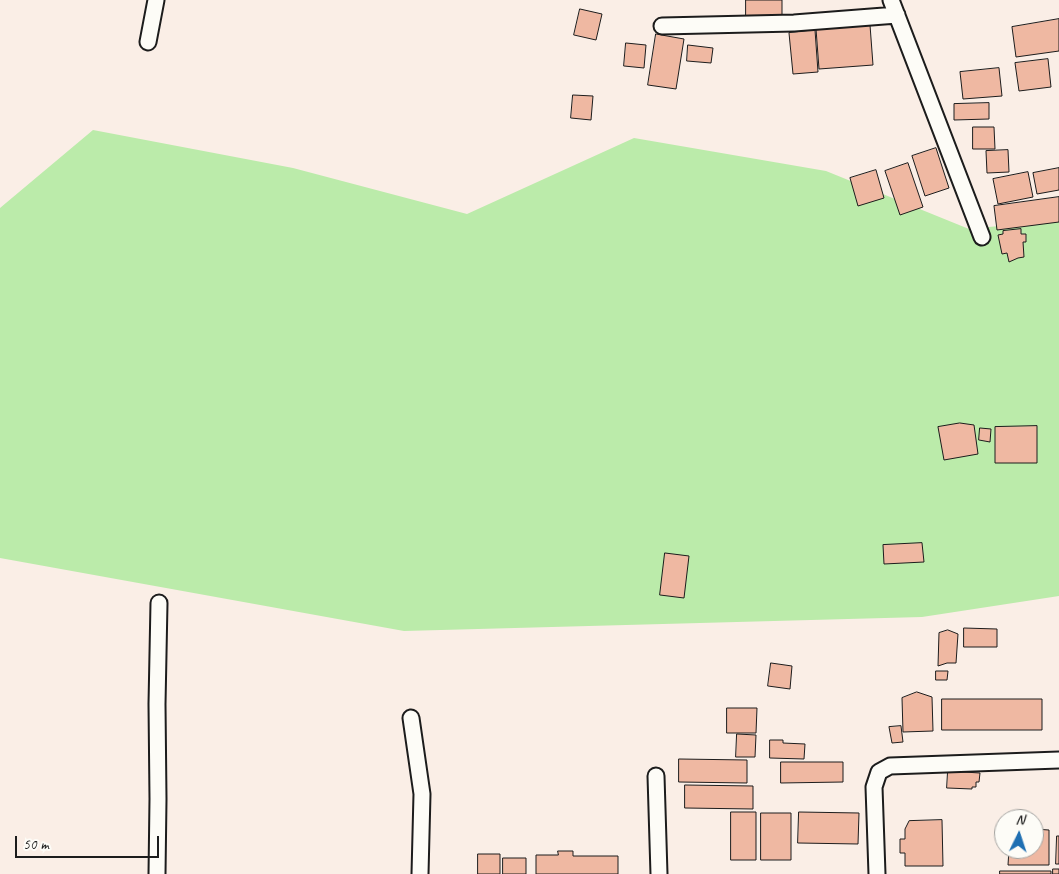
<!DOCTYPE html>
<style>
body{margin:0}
#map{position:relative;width:1059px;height:874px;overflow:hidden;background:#faeee6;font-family:Caveat,sans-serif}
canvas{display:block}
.north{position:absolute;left:994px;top:809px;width:50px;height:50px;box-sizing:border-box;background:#fdfcf7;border:1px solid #a3a29f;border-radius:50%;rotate:4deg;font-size:14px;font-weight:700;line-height:20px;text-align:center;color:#1c1c1c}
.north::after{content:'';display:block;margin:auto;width:18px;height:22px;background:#1f6fb2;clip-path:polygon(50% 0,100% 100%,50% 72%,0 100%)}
.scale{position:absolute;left:15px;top:836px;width:144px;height:22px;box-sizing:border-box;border:2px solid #1c1c1c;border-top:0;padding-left:6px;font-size:15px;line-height:18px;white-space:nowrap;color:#1c1c1c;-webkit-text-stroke:4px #fdfcf7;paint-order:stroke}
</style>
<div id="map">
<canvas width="1059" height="874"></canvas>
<div class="north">N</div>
<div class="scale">50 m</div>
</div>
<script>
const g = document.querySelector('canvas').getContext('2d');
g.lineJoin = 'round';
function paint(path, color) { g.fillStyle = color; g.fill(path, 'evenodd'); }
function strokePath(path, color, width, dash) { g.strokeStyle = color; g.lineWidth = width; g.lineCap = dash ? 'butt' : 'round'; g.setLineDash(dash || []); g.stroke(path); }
const green = new Path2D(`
 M 93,130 L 293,168 L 467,214 L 634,138 L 826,171 L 969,229 L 1059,220 L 1059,596 L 922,617 L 404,631 L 0,558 L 0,208 Z`);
const building = new Path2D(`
 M 746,0 L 782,0 L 782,17 L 746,17 Z
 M 580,9 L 602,14 L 596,40 L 574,35 Z
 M 1059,19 L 1059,51 L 1016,57 L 1012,27 Z
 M 870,25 L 873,65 L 819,69 L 816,29 Z
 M 815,30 L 818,72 L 793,74 L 789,33 Z
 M 656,34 L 684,39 L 676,89 L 648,85 Z
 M 626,43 L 646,45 L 644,68 L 624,66 Z
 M 688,45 L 713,48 L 711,63 L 687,61 Z
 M 1048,59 L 1051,87 L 1019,91 L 1015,63 Z
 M 999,68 L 1002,96 L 963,99 L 960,72 Z
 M 573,95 L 593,96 L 591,120 L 571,118 Z
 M 989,103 L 989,119 L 954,120 L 954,104 Z
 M 973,127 L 994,127 L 995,149 L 973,149 Z
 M 936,148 L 949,188 L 925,196 L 912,156 Z
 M 1008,150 L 1009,172 L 987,173 L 986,151 Z
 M 908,163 L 923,207 L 900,215 L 885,171 Z
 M 1059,168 L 1059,190 L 1037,194 L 1033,173 Z
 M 876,170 L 884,198 L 858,206 L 850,178 Z
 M 1028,172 L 1033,197 L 998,204 L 993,179 Z
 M 1059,197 L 1059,222 L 997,230 L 994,206 Z
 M 1021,229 L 1021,234 L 1026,234 L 1026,242 L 1023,242 L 1024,257 L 1018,258 L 1009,262 L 1007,253 L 1002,254 L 998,235 L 1003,234 L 1003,231 Z
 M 960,423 L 974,425 L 978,454 L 944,460 L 938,427 Z
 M 1037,426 L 1037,463 L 995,463 L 995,427 Z
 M 980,428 L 991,429 L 990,442 L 979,440 Z
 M 922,543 L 924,562 L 884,564 L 883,545 Z
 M 665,553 L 689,556 L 684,598 L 660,595 Z
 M 964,628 L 997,629 L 997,647 L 964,647 Z
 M 948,630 L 958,634 L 956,663 L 947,663 L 938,666 L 939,633 Z
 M 771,663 L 792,666 L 790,689 L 768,686 Z
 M 936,671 L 948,671 L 947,680 L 936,680 Z
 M 917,692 L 932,697 L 933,731 L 903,732 L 902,698 Z
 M 942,699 L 1042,699 L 1042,730 L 942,730 Z
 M 727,708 L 757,708 L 756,733 L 727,733 Z
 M 901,726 L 903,742 L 892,743 L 889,727 Z
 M 737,734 L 756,735 L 755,757 L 736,757 Z
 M 770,740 L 783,740 L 783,743 L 805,744 L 804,759 L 770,758 Z
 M 679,759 L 747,760 L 747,783 L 679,782 Z
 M 781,762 L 843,762 L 843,782 L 781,783 Z
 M 948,771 L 980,773 L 979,782 L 976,782 L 976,787 L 972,787 L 972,789 L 947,788 Z
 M 685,785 L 753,786 L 753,809 L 685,808 Z
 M 731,812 L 756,812 L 756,860 L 731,860 Z
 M 799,812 L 859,813 L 858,844 L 798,843 Z
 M 761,813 L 791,813 L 791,860 L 761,860 Z
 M 942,820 L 943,866 L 905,866 L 905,853 L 900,853 L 900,839 L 905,839 L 905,829 L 909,821 Z
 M 1034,829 L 1049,830 L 1049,865 L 1008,865 L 1009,849 L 1034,849 Z
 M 1057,836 L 1059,836 L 1059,864 L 1056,864 Z
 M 558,851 L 573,851 L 573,856 L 618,856 L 618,874 L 536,874 L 536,855 L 558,855 Z
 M 478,854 L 500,854 L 500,874 L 478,874 Z
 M 503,858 L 526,858 L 526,874 L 503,874 Z
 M 1053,869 L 1059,869 L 1059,874 L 1053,874 Z
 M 1000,871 L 1051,871 L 1051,874 L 1000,874 Z`);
const street = new Path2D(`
 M 891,0 L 982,237
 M 662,26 L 794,23 L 897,15
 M 148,42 L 156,0
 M 411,718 L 422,794 L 420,874
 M 656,776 L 659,874
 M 157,874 L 158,799 L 157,704 L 159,603
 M 877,874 L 874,787 L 879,772 L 890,766 L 1059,760`);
paint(green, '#bbebaa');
paint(building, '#efb8a2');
strokePath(building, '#1c1c1c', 1);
strokePath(street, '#1c1c1c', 19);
strokePath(street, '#fdfcf7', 15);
</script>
